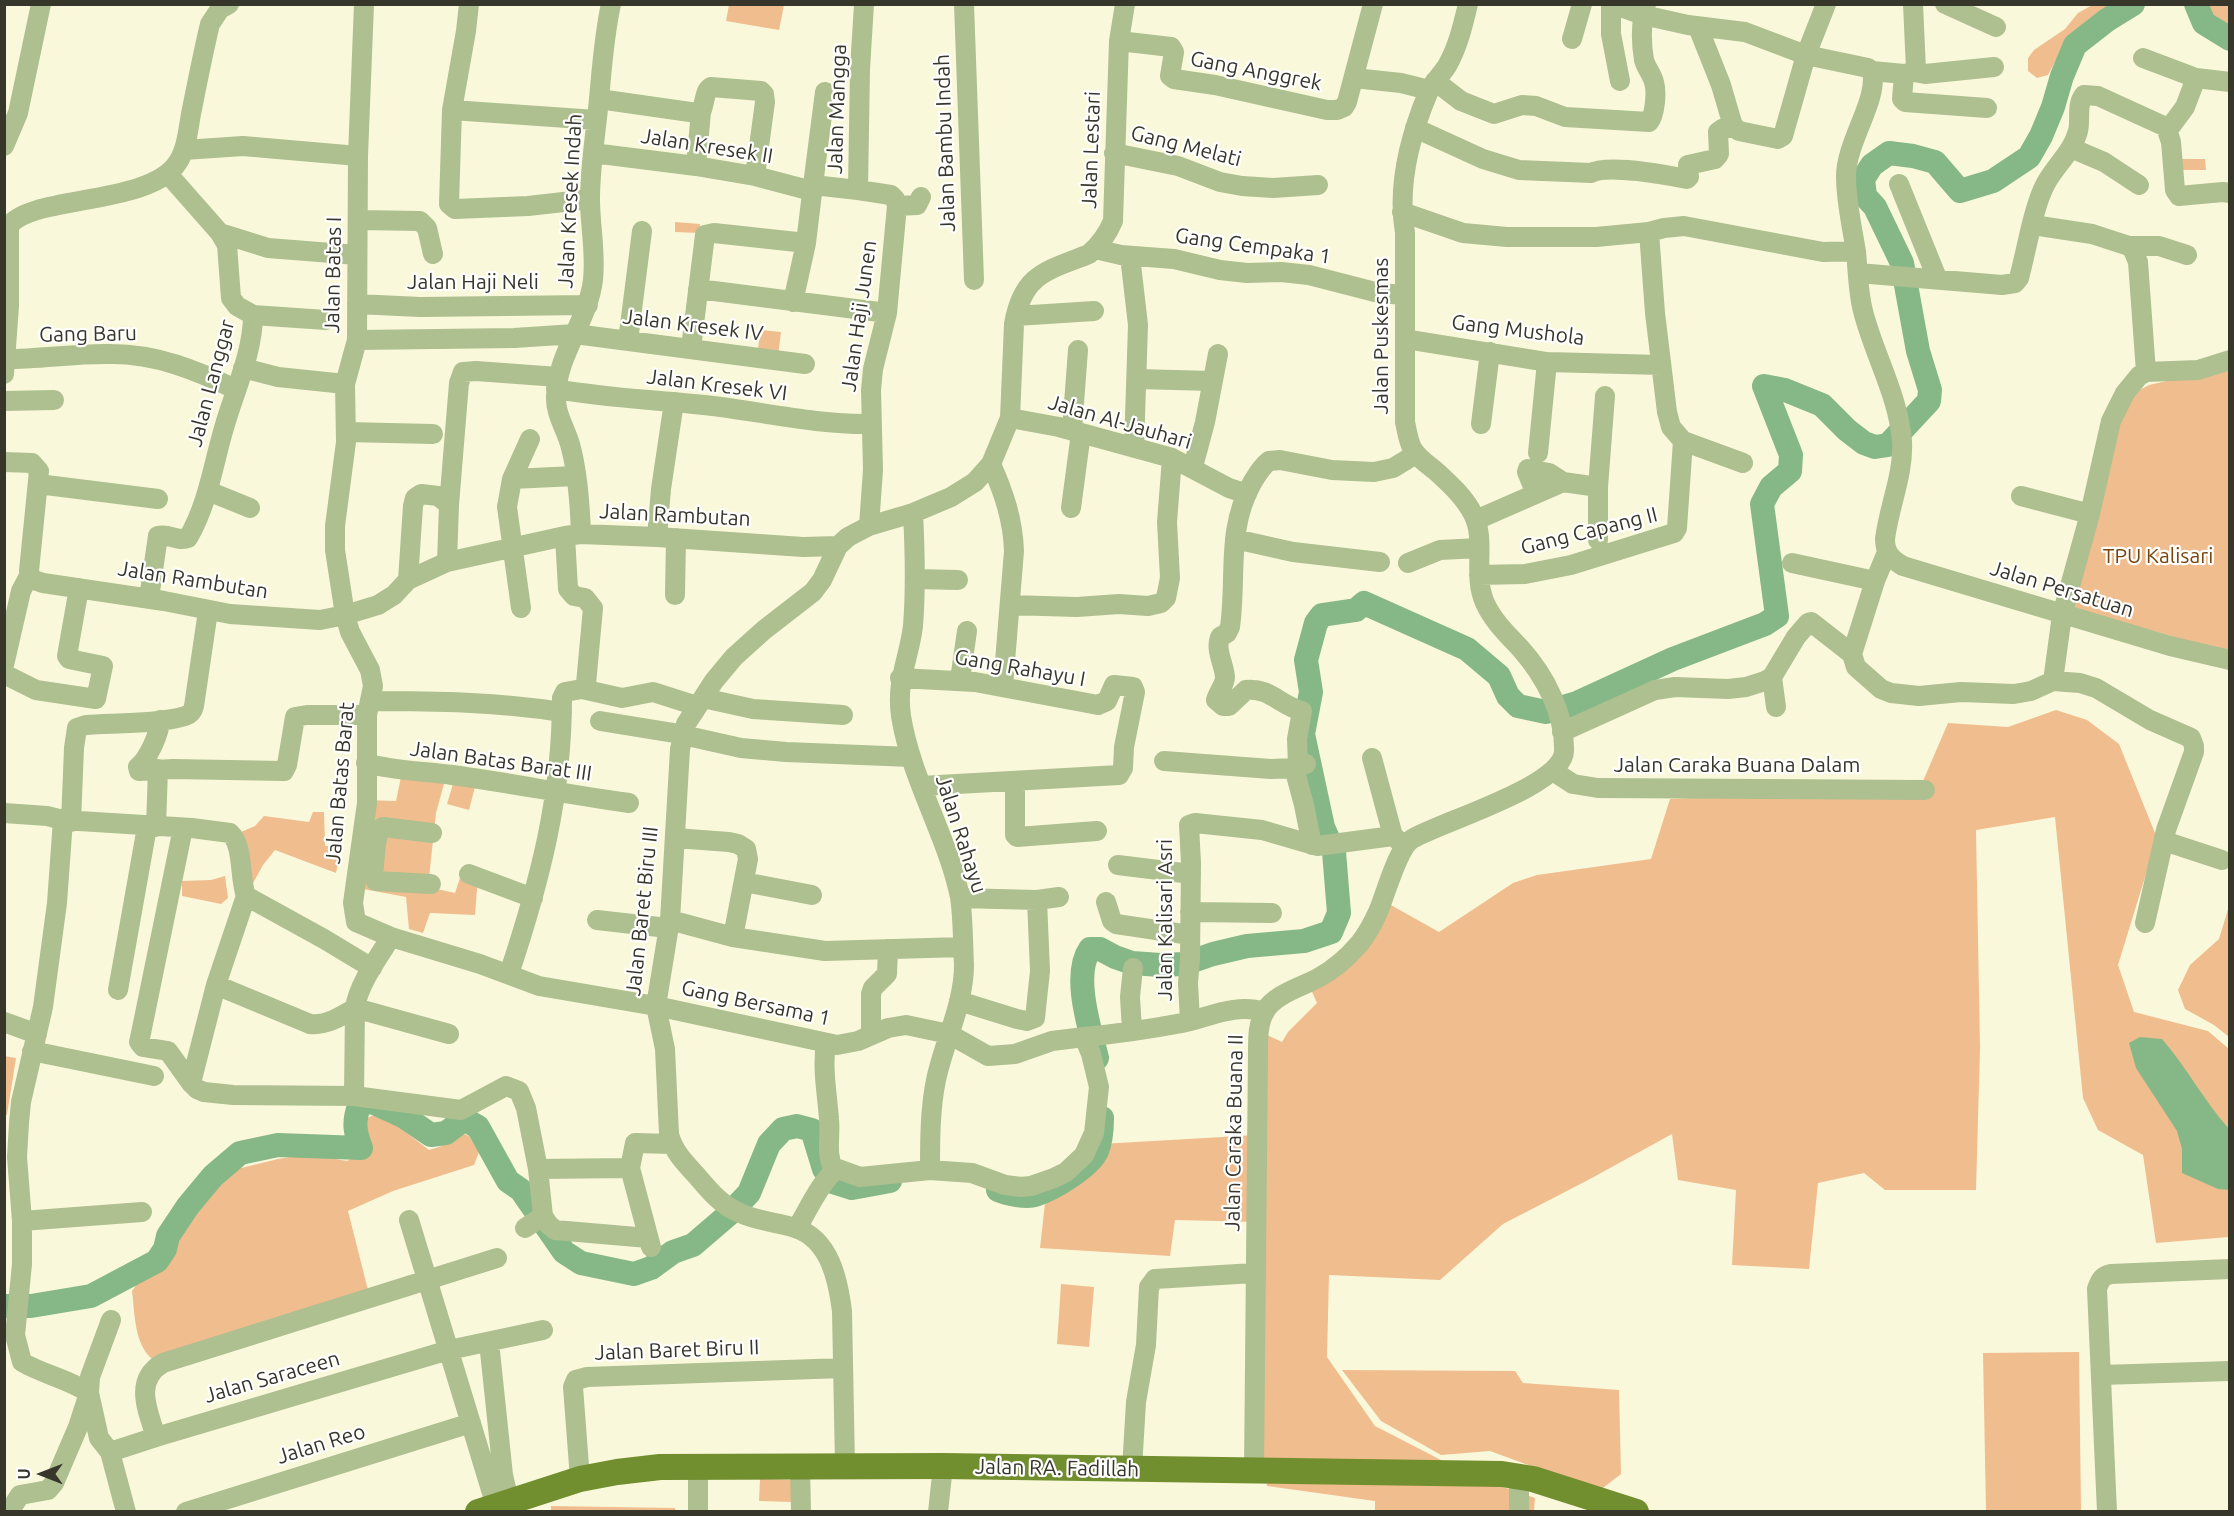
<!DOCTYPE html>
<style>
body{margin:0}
#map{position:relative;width:2234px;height:1516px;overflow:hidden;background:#faf8db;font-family:Ubuntu,sans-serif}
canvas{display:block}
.frame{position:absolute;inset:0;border:6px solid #37362b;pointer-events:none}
.north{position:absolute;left:12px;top:1444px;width:60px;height:60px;-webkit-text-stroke:4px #fff;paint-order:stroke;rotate:270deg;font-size:16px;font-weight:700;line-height:24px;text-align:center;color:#37362b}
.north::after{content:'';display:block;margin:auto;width:21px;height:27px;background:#37362b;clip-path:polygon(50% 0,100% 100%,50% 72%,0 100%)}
</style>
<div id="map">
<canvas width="2234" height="1516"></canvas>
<div class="frame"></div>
<div class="north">U</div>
</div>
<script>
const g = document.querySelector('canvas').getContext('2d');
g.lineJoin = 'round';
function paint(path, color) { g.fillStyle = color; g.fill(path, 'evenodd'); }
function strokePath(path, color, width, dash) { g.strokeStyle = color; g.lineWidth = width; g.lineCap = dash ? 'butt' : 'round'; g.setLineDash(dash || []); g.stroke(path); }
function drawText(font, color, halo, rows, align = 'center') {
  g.font = font + ' Ubuntu,sans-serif'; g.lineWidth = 4.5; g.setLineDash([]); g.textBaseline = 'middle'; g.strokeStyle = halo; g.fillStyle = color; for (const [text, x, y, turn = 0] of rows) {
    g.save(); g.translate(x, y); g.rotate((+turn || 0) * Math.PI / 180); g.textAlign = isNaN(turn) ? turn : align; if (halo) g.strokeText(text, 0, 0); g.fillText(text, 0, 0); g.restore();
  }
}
const green = new Path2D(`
 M 2094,4 L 2125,5 L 2066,41 L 2048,75 L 2037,78 L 2028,71 L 2028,58 L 2034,50 L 2065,29 L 2078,13 Z
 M 729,5 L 784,5 L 779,30 L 726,21 Z
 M 2197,5 L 2229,5 L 2229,33 C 2212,29 2204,20 2197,5 Z
 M 2175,159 L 2205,159 L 2206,170 L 2175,170 Z
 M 675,222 L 700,224 L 699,233 L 675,232 Z
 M 761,330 L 781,332 L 778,356 L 757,354 Z
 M 2229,362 L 2229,653 L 2070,607 L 2121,400 L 2149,385 L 2211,371 Z
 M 2056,710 L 2087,720 L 2119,744 L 2157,838 L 2118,965 L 2134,1012 L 2208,1031 L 2229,1049 L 2229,1237 L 2156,1243 L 2143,1155 L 2098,1130 L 2083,1098 L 2055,817 L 1976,830 L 1980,1048 L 1976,1190 L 1885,1190 L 1864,1173 L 1818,1183 L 1809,1269 L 1732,1265 L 1736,1190 L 1678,1180 L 1672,1134 L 1590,1179 L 1503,1224 L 1440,1280 L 1329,1275 L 1327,1357 L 1375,1426 L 1474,1477 L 1535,1498 L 1534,1511 L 1375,1511 L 1375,1501 L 1267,1486 L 1253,1394 L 1258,1222 L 1175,1220 L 1170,1256 L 1040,1248 L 1046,1194 L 1084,1169 L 1101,1144 L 1257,1135 L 1265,1034 L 1282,1042 L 1288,1032 L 1317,1003 L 1309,985 L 1389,904 L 1439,932 L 1513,883 L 1537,875 L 1651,859 L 1670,799 L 1920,788 L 1948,723 L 2008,727 Z
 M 401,777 L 445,780 L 436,813 L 428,887 L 455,893 L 462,872 L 478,876 L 475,915 L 430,913 L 423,933 L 409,929 L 406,897 L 358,888 L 365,800 L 396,801 Z
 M 455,777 L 476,783 L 469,810 L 447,804 Z
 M 313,812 L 324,812 L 325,846 L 341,847 L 336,873 L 275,850 L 263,865 L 251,887 L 234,835 L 255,826 L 264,816 L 309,822 Z
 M 225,876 L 228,898 L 221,904 L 182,896 L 182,881 L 211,880 Z
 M 2229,906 L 2229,1037 L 2214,1025 L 2185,1009 L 2178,990 L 2190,965 L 2219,939 Z
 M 4,1056 L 16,1058 L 7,1115 L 4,1114 Z
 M 374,1115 L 390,1120 L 429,1150 L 442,1146 L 457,1131 L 469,1136 L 479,1152 L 474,1165 L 393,1191 L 348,1211 L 369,1294 L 200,1349 L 152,1359 C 134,1343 135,1314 132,1291 L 139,1281 L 153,1272 L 215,1189 L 233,1170 L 278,1159 L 307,1154 L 347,1161 L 363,1153 L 358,1139 L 362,1120 Z
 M 1061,1284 L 1094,1287 L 1089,1347 L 1057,1344 Z
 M 2079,1352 L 2081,1511 L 1986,1511 L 1983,1353 Z
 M 1342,1370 L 1515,1371 L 1523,1383 L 1619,1390 L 1621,1474 L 1599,1491 L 1490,1451 L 1441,1455 L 1381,1421 Z
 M 760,1479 L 793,1480 L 793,1502 L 759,1501 Z
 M 551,1506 L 675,1508 L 675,1511 L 551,1512 Z`);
const water = new Path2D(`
 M 2140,1037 L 2162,1039 C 2187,1068 2204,1101 2229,1129 L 2229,1190 L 2218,1189 L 2182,1173 L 2182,1149 L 2177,1131 L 2136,1068 L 2129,1043 Z`);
const river = new Path2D(`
 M 2196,4 L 2204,23 L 2230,39
 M 1097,1058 C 1090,1029 1072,975 1090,949 L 1100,949 L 1115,957 L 1132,963 L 1160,965 L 1184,964 L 1213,954 L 1247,946 L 1304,941 L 1331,932 L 1339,913 L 1334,852 L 1323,827 L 1303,734 L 1311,692 L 1306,660 L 1316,623 L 1322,615 L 1356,610 L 1364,603 L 1467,649 L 1499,676 L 1508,696 L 1518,706 L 1546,712 L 1577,703 L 1673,659 L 1765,624 L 1777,616 L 1762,504 L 1771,487 L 1790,471 L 1791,455 L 1764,386 L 1785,390 L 1822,405 L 1847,430 L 1864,443 L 1875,447 L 1888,445 L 1929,401 L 1930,390 L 1918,351 L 1902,263 L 1875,207 L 1865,196 L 1863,179 L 1872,165 L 1889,153 L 1913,156 L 1935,162 L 1960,191 L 1993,181 L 2029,157 L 2041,136 L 2053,107 L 2062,76 L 2075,45 L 2107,20 L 2133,4
 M 998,1190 C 1007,1194 1027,1198 1035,1195 C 1052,1190 1090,1167 1097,1151 C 1101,1141 1102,1130 1102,1118
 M 4,1306 L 31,1306 L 91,1296 L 157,1261 L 165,1249 L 168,1236 L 188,1206 L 213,1176 L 240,1153 L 278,1145 L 361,1148 C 355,1132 353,1123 359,1106 L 370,1101 L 403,1116 L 431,1135 L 446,1133 L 464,1119 L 478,1127 L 508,1181 L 521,1190 L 564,1252 L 581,1263 L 634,1274 L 651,1268 L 673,1252 L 693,1245 L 728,1215 L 749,1193 L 769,1144 L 783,1129 L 797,1126 L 812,1130 L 824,1169 L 833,1182 L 852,1188 L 890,1181`);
const minor = new Path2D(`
 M 364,4 L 358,156 L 357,340 L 345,384 L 346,442 L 335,526 L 335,550 L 345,615 L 350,632 L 370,670 L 373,686 L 367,715 L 367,803 L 353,903 L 356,922 L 391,937 L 480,964 L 539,986 L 656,1006 L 837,1045 L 858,1041 L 888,1028 L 906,1025 L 949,1034 L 988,1056 L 1015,1054 L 1052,1041 L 1084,1037
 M 469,4 L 466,31 L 452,110 L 449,204 L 455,209 L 528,206 L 590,199
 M 864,4 L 860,69 L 858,190 L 891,195 L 895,199 L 897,206 L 887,313 L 873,369 L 871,390 L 873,470 L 869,526
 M 964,4 L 974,280
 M 1611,4 L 1611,34 L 1620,81
 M 1613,4 L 1643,15 L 1688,25 L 1745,32 L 1806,55 L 1868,68 L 1872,71 C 1879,99 1846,142 1846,176 C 1846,202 1852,226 1856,252 C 1858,271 1858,292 1863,311 C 1874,355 1898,394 1902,441 C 1904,474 1889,506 1885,539 C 1885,553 1891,559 1903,566 L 2170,646 L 2230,660
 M 1945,4 L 1996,27
 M 1698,27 L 1721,85 L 1733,126 L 1739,131 L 1778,139 L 1783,136 L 1806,55 L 1826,4
 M 1572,39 L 1582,4
 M 1119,41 L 1171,47 L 1174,52 L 1170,76 L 1174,79 L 1215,85 L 1327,110 L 1337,110 L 1344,107 L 1347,102 L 1373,4
 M 2143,58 L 2196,78 L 2230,82
 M 1872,71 L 1904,74 L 1914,72 L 1916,70 L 1913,4
 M 1914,72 L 1925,74 L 1994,67
 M 1904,74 L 1902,99 L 1905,102 L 1987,108
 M 1354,78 L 1401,83 L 1429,90
 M 1435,81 L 1461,101 L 1494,114 L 1522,105 L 1536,106 L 1565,117 L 1649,122 C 1655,115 1657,92 1654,82 C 1652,74 1646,68 1644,60 C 1641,42 1641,22 1646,4
 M 599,99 L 697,113 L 701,112 C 705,104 704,91 711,87 L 761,91 L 764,94 L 765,102 L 755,176
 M 452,110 L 596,120
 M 1415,128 L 1483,159 L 1519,170 L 1591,173 C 1607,164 1667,175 1687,179 L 1689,177 L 1688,165 L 1715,159 L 1719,154 L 1718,132 L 1722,129 L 1733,126
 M 2168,130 L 2185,107 L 2196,78
 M 4,146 L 18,113 L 41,4
 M 2071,148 L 2104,162 L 2139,185
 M 184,150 L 243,146 L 358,156
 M 593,153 L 696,166 L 755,176 L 812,191
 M 1114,153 L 1178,166 L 1220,182 L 1242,186 L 1273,188 L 1318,185
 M 696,166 L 701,112
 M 1899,184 L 1937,278
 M 813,185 L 825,92
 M 897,206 L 917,205 L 921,197
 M 1402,212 L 1463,233 L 1507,237 L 1596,237 L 1649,232 L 1664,228 L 1684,226 L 1823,252 L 1856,251
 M 358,220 L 420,221 L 427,228 L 433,254
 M 2033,225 L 2092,234 L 2129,246 L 2133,250 L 2138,262 L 2146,372
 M 1649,232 L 1655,313 L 1667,412 L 1671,427 L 1683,441 L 1743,463
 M 220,233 L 268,248 L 357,255
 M 2129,246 L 2159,246 L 2187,255
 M 1095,249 L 1121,255 L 1174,259 L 1220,270 L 1247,273 L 1281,272 L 1309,275 L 1379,293 L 1404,295
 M 1130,256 L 1138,325 L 1134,448
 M 1858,273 L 2002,285 L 2015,283 L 2019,278 C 2027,249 2033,207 2046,183 C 2056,165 2073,151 2078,131 C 2081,119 2076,105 2084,95 L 2098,96 L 2166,127 L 2171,142 L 2175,190 L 2179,196 L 2223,192 L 2230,193
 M 698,289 L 887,313
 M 793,302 L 806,243 L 813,185 L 858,190
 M 357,304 L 420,307 L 588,305
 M 253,315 L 326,320
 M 1016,316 L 1094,311
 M 1405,339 L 1547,362 L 1661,365
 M 357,340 L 514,338 L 575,334 L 805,364
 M 628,341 L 642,231
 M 691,348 L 705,235 L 714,233 L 806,243
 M 6,359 C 42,359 77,353 112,354 C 156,354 196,370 235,389
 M 243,368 L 278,377 L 345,384
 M 4,374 L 9,306 L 9,226 C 30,195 151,206 178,162 C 187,148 188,130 191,114 C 197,84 203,53 210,24 L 220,9 L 229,4
 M 1137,379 L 1212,381
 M 556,389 C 611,399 666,400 721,407 C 772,414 821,425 872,424
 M 4,401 L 54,400
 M 1010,418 L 1059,427 L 1172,458 L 1229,488 L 1247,494
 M 1481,424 L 1490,352
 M 1072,430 L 1078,350
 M 346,432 L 433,434
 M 1538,453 L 1547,362
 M 4,462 L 32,463 L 39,471 L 29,571 L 31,579 L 43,583 L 164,601 L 230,614 L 320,620 L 345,615 L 378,605 L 394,595 L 408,580 L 447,562 L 565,536 L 581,534 L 657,537 L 803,547 L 838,546
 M 991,464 C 1004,493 1013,520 1014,551 L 1003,686
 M 1193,467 L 1205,422 L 1218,354
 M 512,479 L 575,476
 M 38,484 L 158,499
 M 208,491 L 250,508
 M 1536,494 L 1527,472 L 1528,469 L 1549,473 L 1563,482
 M 2021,496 L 2090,514
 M 449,505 L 459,383 L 463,372 L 476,371 L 558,377
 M 1071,508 L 1081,433
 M 913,513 C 915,551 916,588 913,626 C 909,659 896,680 901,716 C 911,779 947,835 960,897 C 963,915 963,946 964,965 C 964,1004 944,1042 936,1080 C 930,1109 930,1141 930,1170
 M 1476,520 L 1563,482 L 1598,487
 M 581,534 C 580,505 578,475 571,448 C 567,430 555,415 556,396 C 557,354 588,321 593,280 C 596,252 590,226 590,199 C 590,166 596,132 599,99 C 602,67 604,36 611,4
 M 657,537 L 661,489 L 674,402
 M 1235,539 L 1293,552 L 1380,562
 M 1598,540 L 1598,487 L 1605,396
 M 1887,552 L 1875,581 L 1852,654 L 1856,667 L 1881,689 L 1891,693 L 1919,696 L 1961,692 L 2014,694 L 2031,691 L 2053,681 L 2080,683 L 2096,688 L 2150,720 L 2191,738 L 2194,746 L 2194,752 L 2166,830 L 2145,923
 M 1408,563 L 1440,550 L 1479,548
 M 1792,563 L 1875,581
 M 1479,575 L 1525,574 L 1571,565 L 1674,533 L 1677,528 L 1683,441
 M 915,579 L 958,580
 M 408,580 L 413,506 L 415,498 L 421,494 L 438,496 L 449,505 L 447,562
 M 675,595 L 676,538
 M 149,598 L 158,536 C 169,533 178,542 188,538 C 208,504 213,465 224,428 C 234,392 253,353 253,315 L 237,306 L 231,298 L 227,245 L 220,233 L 168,174
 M 1010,605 L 1077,607 L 1119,604 L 1148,606 L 1161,603 L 1166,598 L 1170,578 L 1167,522 L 1172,458
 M 521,608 L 507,507 L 512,479 L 530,439
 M 4,665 L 21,591 L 29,576
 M 4,674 L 36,690 L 96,699 L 103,666 L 69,659 L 67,656 L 79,588
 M 1772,677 L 1776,707
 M 900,678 L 975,682 L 1098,705 L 1107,701 L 1114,685 L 1133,687 L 1135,692 L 1124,747 L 1123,768 L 1119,775 L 921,786
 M 960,680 L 967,631
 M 2053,681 L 2062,615 L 2090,514 L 2111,421 L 2125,393 L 2139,376 L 2146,372 L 2198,370 L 2230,360
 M 582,689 L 622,698 L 653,692 L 697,706
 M 703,698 L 753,709 L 843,715
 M 370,701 C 435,701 498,702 562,712
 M 160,720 C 160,733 148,759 138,767 L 139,771 L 173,769 L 284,771 L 287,765 L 295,717 L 307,715 L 367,715
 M 600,721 L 674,733 L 741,748 L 786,752 L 911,757
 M 1562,732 L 1655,690 L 1675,687 L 1728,689 L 1746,687 L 1765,681 L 1772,677 L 1796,637 L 1808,623 L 1811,622 L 1852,654
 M 1372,758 L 1393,836
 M 1164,761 L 1271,769 L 1294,768 L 1306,764
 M 366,763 C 394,771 423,771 452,775 C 511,783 570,795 629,803
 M 1298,767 L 1297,739 L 1302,711 C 1281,706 1269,687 1246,690 L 1229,706 L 1223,706 L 1216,700 C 1218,692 1225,685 1225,677 C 1224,663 1215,651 1220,637 L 1227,633 L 1230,627 C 1237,576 1226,530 1252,483 C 1257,475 1261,467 1269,461 L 1280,460 L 1332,470 L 1374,472 L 1393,468 L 1416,454
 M 1294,768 L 1304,805 L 1312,845
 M 1553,771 L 1573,784 L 1598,788 L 1925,790
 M 1015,781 L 1015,835 L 1017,837 L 1097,831
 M 4,813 L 47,816 L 63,820 L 57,903 L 43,1007 L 21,1102 L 19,1123 L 17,1157 L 22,1221 L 22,1264 L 15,1335 L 22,1362 C 44,1375 69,1379 89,1393
 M 63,820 L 192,828 L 230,833 C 244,846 239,877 246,896
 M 71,822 L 74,748 L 77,728 L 86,725 C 115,723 159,724 185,716 C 191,714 193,711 194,706 L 208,611
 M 156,827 L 158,769
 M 183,828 L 140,1038 L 139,1042 L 143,1047 L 168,1051 L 191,1083 L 197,1089 L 204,1092 L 233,1095 L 354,1096 L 461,1110 L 506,1086 L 519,1091 L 526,1108 L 538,1169 L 543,1216 L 549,1225 L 555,1230 L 648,1238
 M 675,838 L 729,842 L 738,844 L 746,849 L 748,859 L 733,937
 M 2164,841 L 2222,860
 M 364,842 L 376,844 L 379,830 L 383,827 L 432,833
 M 376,844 L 373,875 L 376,881 L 431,884
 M 1118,865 L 1191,874
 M 469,874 L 533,898
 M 744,882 L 812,895
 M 246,896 L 216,985 L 310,1024 C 326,1026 342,1016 355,1008 C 358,985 379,956 391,937
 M 246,896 L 324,939 L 372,968
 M 960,898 L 1037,900 L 1059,897
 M 1106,902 L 1112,921 L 1116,924 L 1190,935
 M 1190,912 L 1272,913
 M 597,920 L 668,928
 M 670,920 L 733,937 L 825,951 L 962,947
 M 509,974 C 540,881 562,797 562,698 L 565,692 L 582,689 L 586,684 L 593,608 L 585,598 L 574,596 L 568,589 L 565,536
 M 118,990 L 147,827
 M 959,1001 L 1017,1019 L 1027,1021 L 1035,1018 L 1040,971 L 1037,900
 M 1190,1021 L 1188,983 L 1190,959 L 1191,863 L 1189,825 L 1195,823 L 1262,830 L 1317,846 L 1393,836 L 1404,845
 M 4,1022 L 37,1034
 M 1132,1030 L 1130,997 L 1133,968
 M 871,1035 L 871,994 L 873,988 L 887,974 L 888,949
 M 826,1043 C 822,1069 827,1092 829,1119 C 831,1137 825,1153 834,1170
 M 32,1051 L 154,1076
 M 191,1083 L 216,985
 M 354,1096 L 355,1008 L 449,1034
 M 630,1168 L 651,1247
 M 538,1169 L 630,1168 L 635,1143 L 672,1144
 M 409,1220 L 496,1506
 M 22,1221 L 142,1212
 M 525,1228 L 543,1216
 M 797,1228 C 806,1214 823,1176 838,1169 L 860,1177 L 930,1170 L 972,1173 L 1005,1185 L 1021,1187 L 1031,1186 L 1054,1178 L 1066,1172 L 1084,1155 L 1094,1133 L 1099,1087 L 1091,1054 L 1084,1037 C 1116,1034 1150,1029 1182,1023 C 1210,1017 1235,1003 1265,1012
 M 111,1320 L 90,1377 L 89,1393 L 99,1438 L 110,1452 L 126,1512
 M 489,1342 L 503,1475 L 509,1501
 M 2101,1375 L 2230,1371
 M 156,1437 C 148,1411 133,1380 163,1363 L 497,1258
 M 110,1452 L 156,1437 L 449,1350 L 543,1330
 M 800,1466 L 801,1512
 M 845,1466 L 842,1311 C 838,1280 830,1239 795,1228 C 777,1222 755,1221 738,1212 C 721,1205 708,1189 697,1176 C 685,1163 673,1151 669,1134 L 665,1049 L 656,1006 L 670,920 L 680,749 L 686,724 L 714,681 L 734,657 L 764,630 L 813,592 L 822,580 L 838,546 L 848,537 L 869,526 L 913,513 L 951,497 L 975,482 L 991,464 L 1010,418 L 1014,324 C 1023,273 1047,271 1089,254 C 1100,245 1107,235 1113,221 L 1119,41 L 1125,4
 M 698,1467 L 698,1512
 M 1132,1469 L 1136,1402 L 1146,1345 L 1149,1287 L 1155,1279 L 1254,1273
 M 1254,1471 L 1258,1051 C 1258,1038 1258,1023 1265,1011 C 1275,994 1301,987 1318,978 C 1333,970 1349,956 1360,943 C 1367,934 1373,923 1378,912 C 1385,896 1398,847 1412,839 C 1440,822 1564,786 1564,751 C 1565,714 1545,676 1521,649 C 1508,635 1493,621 1485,603 C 1472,575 1487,541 1473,514 C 1465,498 1451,485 1438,473 C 1429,465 1418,459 1412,448 C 1408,440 1407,431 1405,422 L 1405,233 C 1397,186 1410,136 1428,93 C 1433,83 1441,75 1447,66 C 1458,47 1463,25 1468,4
 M 1519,1476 L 1519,1512
 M 580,1479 L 573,1387 L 576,1380 L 587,1377 L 843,1368
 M 9,1512 L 20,1495 L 48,1490 L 54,1483 L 78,1427 L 88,1396
 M 186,1512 L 471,1423
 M 938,1512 L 943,1466
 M 2107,1512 L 2097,1289 C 2100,1280 2102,1276 2111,1274 L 2230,1269`);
const major = new Path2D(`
 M 478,1512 L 580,1479 L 617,1472 L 660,1467 L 943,1466 L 1502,1474 L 1533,1479 L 1636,1512`);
const streetNames = [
 ["Gang Anggrek",1256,71,11],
 ["Jalan Mangga",837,109,-88],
 ["Jalan Bambu Indah",945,143,-92],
 ["Jalan Kresek II",707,146,9],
 ["Gang Melati",1186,146,14],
 ["Jalan Lestari",1091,150,-88],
 ["Jalan Kresek Indah",570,201,-87],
 ["Gang Cempaka 1",1253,246,8],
 ["Jalan Batas I",333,275,-89],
 ["Jalan Haji Neli",473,282],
 ["Jalan Haji Junen",859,316,-82],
 ["Jalan Kresek IV",693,325,7],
 ["Gang Mushola",1518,330,7],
 ["Gang Baru",88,334,-1],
 ["Jalan Puskesmas",1381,336,-90],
 ["Jalan Langgar",211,383,-75],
 ["Jalan Kresek VI",717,385,7],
 ["Jalan Al-Jauhari",1120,422,16],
 ["Jalan Rambutan",675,515,3],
 ["Gang Capang II",1589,531,-14],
 ["Jalan Rambutan",193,580,9],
 ["Jalan Persatuan",2062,589,17],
 ["Gang Rahayu I",1020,668,10],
 ["Jalan Batas Barat III",501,761,8],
 ["Jalan Caraka Buana Dalam",1737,765],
 ["Jalan Batas Barat",340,783,-85],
 ["Jalan Rahayu",961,834,72],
 ["Jalan Baret Biru III",642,911,-84],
 ["Jalan Kalisari Asri",1165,920,-90],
 ["Gang Bersama 1",756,1003,12],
 ["Jalan Caraka Buana II",1234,1133,-89],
 ["Jalan Baret Biru II",677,1350,-2],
 ["Jalan Saraceen",272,1377,-16],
 ["Jalan Reo",321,1444,-17],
 ["Jalan RA. Fadillah",1057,1468,1]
];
const parkNames = [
 ["TPU Kalisari",2158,556]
];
paint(green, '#f0bd8f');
paint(water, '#86b887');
strokePath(river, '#86b887', 24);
strokePath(minor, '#aebf90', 20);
strokePath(major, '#728f2f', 26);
drawText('21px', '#37362b', '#fff', streetNames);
drawText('21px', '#78460d', '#fff', parkNames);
</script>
